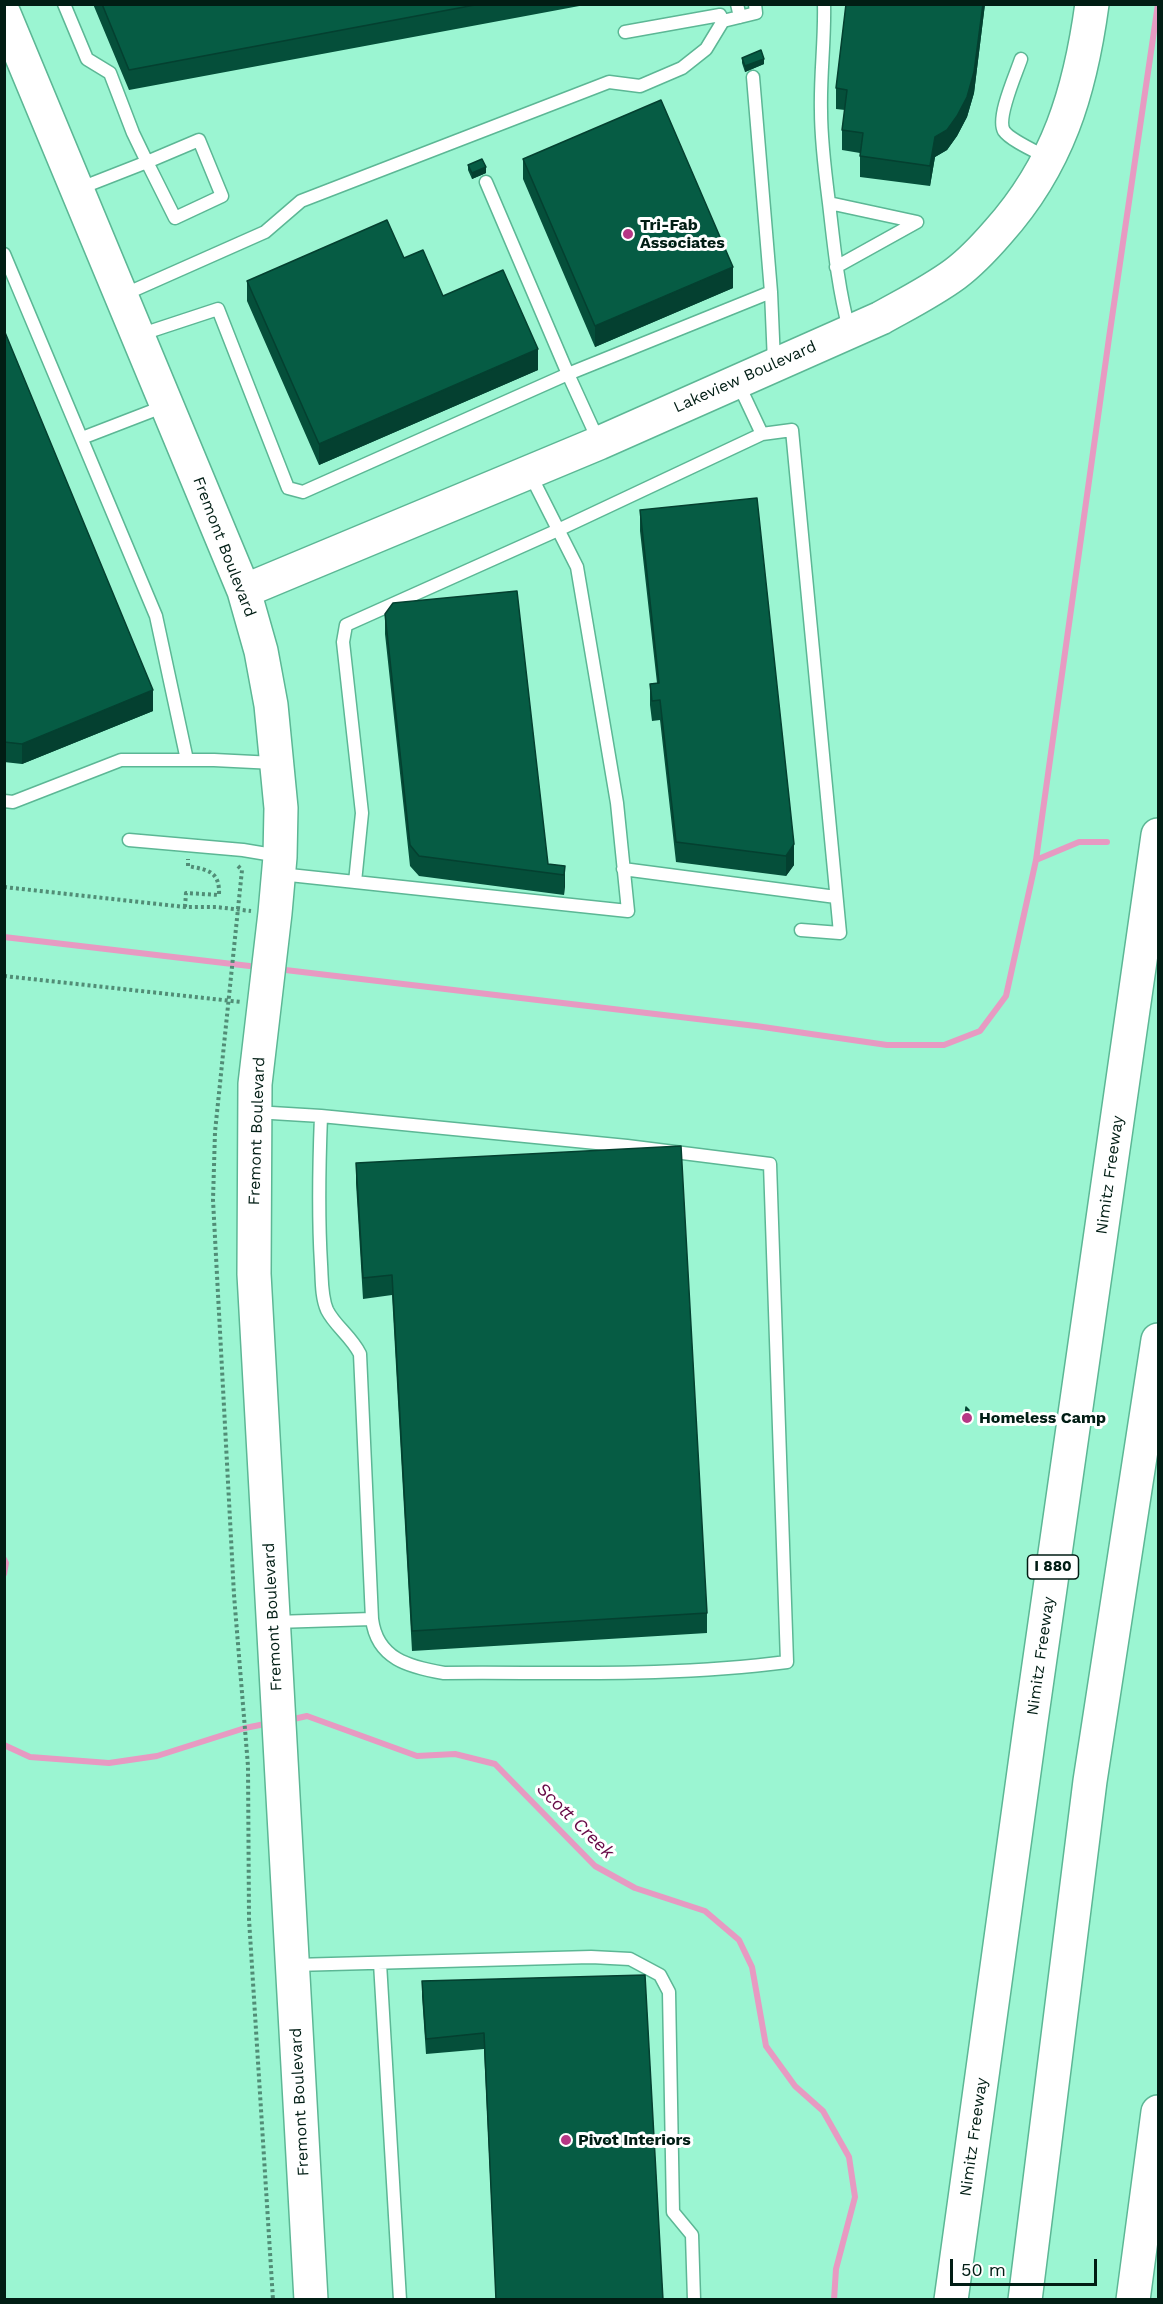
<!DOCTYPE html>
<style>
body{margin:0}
#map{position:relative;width:1163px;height:2304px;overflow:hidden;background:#9bf5d2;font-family:"Work Sans",sans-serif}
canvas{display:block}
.frame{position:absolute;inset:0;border:6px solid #011d14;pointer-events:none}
.scale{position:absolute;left:950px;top:2259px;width:147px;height:27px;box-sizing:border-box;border:3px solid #011d14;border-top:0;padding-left:8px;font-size:18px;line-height:21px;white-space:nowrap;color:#011d14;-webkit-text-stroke:4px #fff;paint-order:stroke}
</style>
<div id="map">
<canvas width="1163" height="2304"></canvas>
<div class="frame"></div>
<div class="scale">50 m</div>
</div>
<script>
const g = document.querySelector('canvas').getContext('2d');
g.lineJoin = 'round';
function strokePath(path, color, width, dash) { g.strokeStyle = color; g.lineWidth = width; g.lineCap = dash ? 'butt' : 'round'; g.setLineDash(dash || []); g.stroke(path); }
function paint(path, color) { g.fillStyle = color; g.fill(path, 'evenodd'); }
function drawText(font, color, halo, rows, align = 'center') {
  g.font = font + ' "Work Sans",sans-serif'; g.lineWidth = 6; g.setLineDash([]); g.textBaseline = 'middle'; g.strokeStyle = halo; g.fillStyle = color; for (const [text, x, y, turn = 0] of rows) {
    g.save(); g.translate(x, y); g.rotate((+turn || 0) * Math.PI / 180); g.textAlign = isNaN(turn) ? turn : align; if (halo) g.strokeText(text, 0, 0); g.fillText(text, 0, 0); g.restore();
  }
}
const stream = new Path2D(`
 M 1036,860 L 1079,842 L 1107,842
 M 4,937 L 258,967
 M 277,969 L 756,1026 L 887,1045 L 944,1045 L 980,1031 L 1006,996 L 1036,860 L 1109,338 L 1158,4
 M 4,1559 L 6,1563 L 4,1574
 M 289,1720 L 307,1716 L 417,1756 L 455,1754 L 495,1764 L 595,1866 L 635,1888 L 705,1911 L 739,1940 L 752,1967 L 766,2046 L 795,2086 L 823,2111 L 849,2157 L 855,2197 L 836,2269 L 834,2300
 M 4,1745 L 30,1757 L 109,1763 L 157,1756 L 245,1728 L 270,1723`);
const path = new Path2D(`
 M 238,866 L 242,870 L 215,1132 L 213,1200 L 234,1595 L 248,1766 L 249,1919 L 273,2300
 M 4,887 L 185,907 L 216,907 L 251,911
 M 185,907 L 186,893 L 219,895 C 220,871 208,870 188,866 L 188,859
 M 4,976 L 241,1002`);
const lane = new Path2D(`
 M 64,4 L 87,59 L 110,73 L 133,133 L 147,162 L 78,189
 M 737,4 L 740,17
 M 824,4 C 825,40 820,75 821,111 C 821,142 825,172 829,203
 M 625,32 L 720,15 L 723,21
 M 1021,59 C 1016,74 996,118 1004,131 C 1010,140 1037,152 1048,158
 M 199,140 L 222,196 L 175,218 L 147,162 Z
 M 4,254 L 156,616 L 187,760
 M 836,267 L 917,222 L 829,203 C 834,246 838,288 849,329
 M 771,292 L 774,362
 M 123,295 L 265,232 L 301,201 L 609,82 L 640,86 L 682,68 L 706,49 L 723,21 L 756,13 L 755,4
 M 139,335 L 218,309 L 288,488 L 303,492 L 568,374 L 486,182
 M 762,434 L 792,430 L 840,933 L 801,930
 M 82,438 L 165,406
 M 599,442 L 568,374 L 771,292 L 753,77
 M 4,801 L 13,802 L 121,760 L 214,760 L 274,763
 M 129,840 L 243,850 L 279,856
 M 623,869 L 836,897
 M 280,874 L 628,911 L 617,803 L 577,567 L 529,472
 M 355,882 L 362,813 L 343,642 L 346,625 L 558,530 L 762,434 L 738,383
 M 255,1112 L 321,1116 C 319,1166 318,1215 321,1264 C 322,1279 321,1296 327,1310 C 335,1326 351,1336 360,1354 L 372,1619 L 275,1622
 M 321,1116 L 627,1146 L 770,1164 L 787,1662 C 672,1677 559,1672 444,1673 C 409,1667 377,1659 372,1619
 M 380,1963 L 400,2300
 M 294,1965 L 591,1957 L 630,1959 L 660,1975 L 669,1992 L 673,2212 L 692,2235 L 694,2300`);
const secondary = new Path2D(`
 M 4,14 L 244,591 L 261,651 L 271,705 L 281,808 L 280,857 L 275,913 L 255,1084 L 254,1274 L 311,2300
 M 244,591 L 599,443 L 881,318 C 906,304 932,291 955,274 C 971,262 985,247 998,232 C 1058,165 1080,92 1092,4
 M 1133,2300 L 1158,2112`);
const highway = new Path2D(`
 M 951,2300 L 1031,1721 L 1158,835
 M 1025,2300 L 1090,1781 L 1158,1340`);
const wall = new Path2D(`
 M 93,4 L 590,4 L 129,90 Z
 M 846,4 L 985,4 L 974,93 L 967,117 L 957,136 L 947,150 L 935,157 L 930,186 L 860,177 L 860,153 L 842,150 L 842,130 L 845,110 L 836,109 L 836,88 Z
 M 742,58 L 764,64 L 745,72 L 742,63 Z
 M 523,159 L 733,288 L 595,347 L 523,179 Z
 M 468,165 L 486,173 L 472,179 L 468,170 Z
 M 404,258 L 443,296 L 538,370 L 319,465 L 247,301 L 247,281 Z
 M 4,330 L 153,711 L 22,764 L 4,762 Z
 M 640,510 L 794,865 L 786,876 L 676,862 L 660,720 L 652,721 L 650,705 L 650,684 L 657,683 L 640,531 Z
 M 385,614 L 548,864 L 565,866 L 564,895 L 419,876 L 410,866 L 385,634 Z
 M 356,1163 L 707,1613 L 707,1633 L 412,1651 L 392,1295 L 363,1299 L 356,1183 Z
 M 969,1415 L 968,1425 L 965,1422 L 965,1417 Z
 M 645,1975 L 663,2300 L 496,2300 L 484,2049 L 426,2054 L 422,1996 L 422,1981 Z`);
const shadedWall = new Path2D(`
 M 983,4 L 985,4 L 974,93 L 967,117 L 957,136 L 947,150 L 935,157 L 930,186 L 930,166 L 935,137 Z
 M 764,59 L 764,64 L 745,72 L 745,66 Z
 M 486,167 L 486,173 L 472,179 L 472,173 Z
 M 733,267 L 733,288 L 595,347 L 595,326 Z
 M 538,349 L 538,370 L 319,465 L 319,444 Z
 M 153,690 L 153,711 L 22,764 L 22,744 Z
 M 794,844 L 794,865 L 786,876 L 786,856 Z
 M 565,866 L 565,887 L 564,895 L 564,875 Z`);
const building = new Path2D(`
 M 102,4 L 480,4 L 129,70 Z
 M 846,4 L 983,4 L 974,72 L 967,97 L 957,116 L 947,130 L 935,137 L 930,166 L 860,156 L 863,133 L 842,130 L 847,90 L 836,88 Z
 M 761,50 L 764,59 L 745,66 L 742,58 Z
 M 661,100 L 733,267 L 595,326 L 523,159 Z
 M 482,159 L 486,167 L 472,173 L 468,165 Z
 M 387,220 L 404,258 L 423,250 L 443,296 L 503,270 L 538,349 L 319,444 L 247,281 Z
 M 4,330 L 153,690 L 22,744 L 4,742 Z
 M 757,498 L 794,844 L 786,856 L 676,842 L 660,700 L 652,701 L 650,684 L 659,683 L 640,510 Z
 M 517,591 L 548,864 L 565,866 L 564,875 L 419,856 L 410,845 L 385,614 L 393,603 Z
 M 681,1146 L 707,1613 L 412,1631 L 392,1275 L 363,1278 L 356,1163 Z
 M 966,1407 L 969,1410 L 968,1420 L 965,1417 Z
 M 645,1975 L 663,2300 L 496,2300 L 484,2033 L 426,2039 L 422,1981 Z`);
const markers = [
 [628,234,6,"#b63785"],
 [967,1418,6,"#b63785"],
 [566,2140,6,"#b63785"]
];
const shields = [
 [1053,1567,51]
];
const shieldNames = [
 ["I 880",1053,1567]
];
const poiNames = [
 ["Tri-Fab",640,225],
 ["Associates",640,243],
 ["Homeless Camp",979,1418],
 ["Pivot Interiors",578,2140]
];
const streetNames = [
 ["Lakeview Boulevard",745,377,-24],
 ["Fremont Boulevard",224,547,69],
 ["Fremont Boulevard",257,1131,-88],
 ["Nimitz Freeway",1110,1175,-82],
 ["Fremont Boulevard",273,1617,-93],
 ["Nimitz Freeway",1041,1656,-82],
 ["Fremont Boulevard",300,2102,-93],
 ["Nimitz Freeway",974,2137,-82]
];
const waterNames = [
 ["Scott Creek",575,1821,44]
];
strokePath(stream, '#e79ac2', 6);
strokePath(lane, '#5cb795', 15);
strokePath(secondary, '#5cb795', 36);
strokePath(highway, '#5cb795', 36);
strokePath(path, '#518d76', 4, [3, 3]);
strokePath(lane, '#fff', 12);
strokePath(secondary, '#fff', 33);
strokePath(highway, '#fff', 33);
paint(wall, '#054f3a');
paint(shadedWall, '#044030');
paint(building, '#065c44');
strokePath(building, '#044030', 1.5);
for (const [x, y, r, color] of markers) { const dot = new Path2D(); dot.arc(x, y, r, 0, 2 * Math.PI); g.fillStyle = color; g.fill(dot); strokePath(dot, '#fff', 2); }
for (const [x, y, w] of shields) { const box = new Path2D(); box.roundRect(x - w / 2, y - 12, w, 24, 4.5); g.fillStyle = '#fff'; g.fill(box); strokePath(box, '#011d14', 1.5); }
drawText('bold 15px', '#011d14', null, shieldNames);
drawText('bold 16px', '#011d14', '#fff', poiNames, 'left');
drawText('16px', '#011d14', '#fff', streetNames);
drawText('italic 18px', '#660a46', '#fff', waterNames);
</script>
